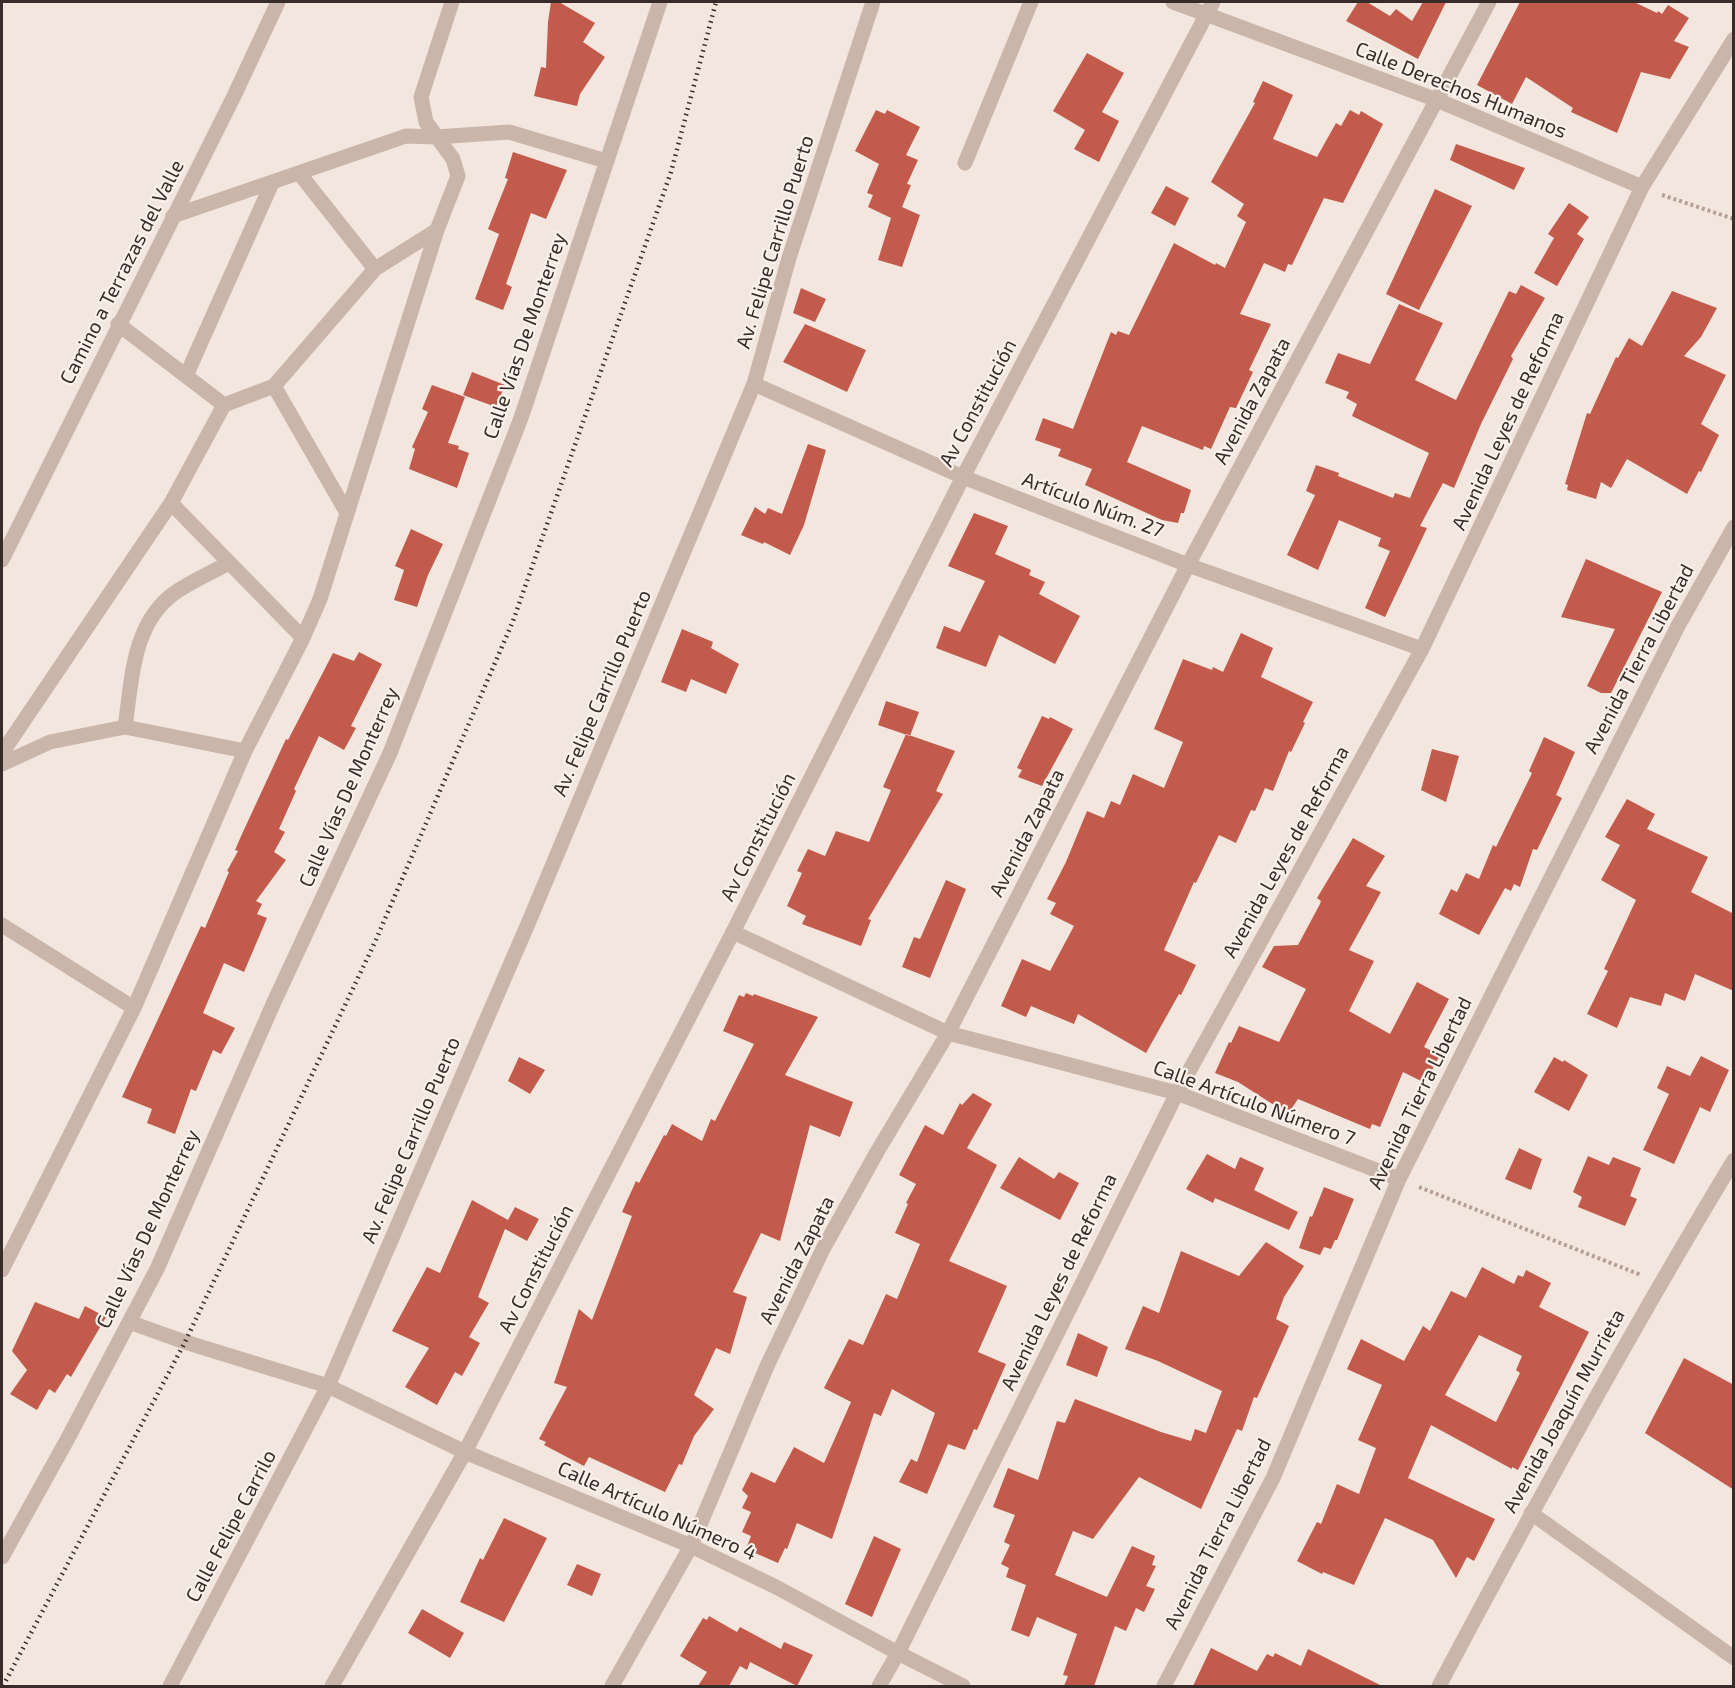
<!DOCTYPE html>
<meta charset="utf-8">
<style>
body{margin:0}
#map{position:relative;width:1735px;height:1688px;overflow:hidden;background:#f2e6de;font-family:"Exo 2",sans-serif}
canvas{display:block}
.frame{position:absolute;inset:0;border:3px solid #372c29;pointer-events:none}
</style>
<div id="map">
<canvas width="1735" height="1688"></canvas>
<div class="frame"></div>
</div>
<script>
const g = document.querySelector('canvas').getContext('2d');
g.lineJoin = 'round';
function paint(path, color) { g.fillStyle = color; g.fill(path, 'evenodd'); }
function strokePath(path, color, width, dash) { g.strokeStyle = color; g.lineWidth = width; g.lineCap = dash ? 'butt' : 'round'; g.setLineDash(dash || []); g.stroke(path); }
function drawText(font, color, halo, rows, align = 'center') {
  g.font = font + ' "Exo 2",sans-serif'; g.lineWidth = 4.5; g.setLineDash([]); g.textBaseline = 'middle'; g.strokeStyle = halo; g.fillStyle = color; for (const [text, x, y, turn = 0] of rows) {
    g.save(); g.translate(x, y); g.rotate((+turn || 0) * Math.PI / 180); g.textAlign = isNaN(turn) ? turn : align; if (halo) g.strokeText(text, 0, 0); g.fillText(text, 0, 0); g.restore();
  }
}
const building = new Path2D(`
 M 551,2 L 559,2 L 595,23 L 583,42 L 605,57 L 580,94 L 577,106 L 534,96 L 541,67 L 546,68 L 548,22 Z
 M 1358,2 L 1367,2 L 1390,16 L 1396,9 L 1412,21 L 1423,2 L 1446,2 L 1418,59 L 1346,21 Z
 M 1520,2 L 1634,2 L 1657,13 L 1658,11 L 1662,14 L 1668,5 L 1689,18 L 1674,41 L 1689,47 L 1670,79 L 1641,72 L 1617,133 L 1571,112 L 1573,108 L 1526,77 L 1512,104 L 1477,85 Z
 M 1087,53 L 1124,73 L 1102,112 L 1119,121 L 1099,162 L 1074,149 L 1085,130 L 1053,111 Z
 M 1263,81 L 1293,95 L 1273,139 L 1317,157 L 1336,123 L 1341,126 L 1350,110 L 1359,115 L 1361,111 L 1383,124 L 1343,203 L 1324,198 L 1292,265 L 1288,264 L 1285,272 L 1264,263 L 1240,314 L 1271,324 L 1249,370 L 1253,372 L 1236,408 L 1230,407 L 1211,449 L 1204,446 L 1203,450 L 1142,426 L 1127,462 L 1191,490 L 1184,513 L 1181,513 L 1178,523 L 1162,520 L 1085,485 L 1092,469 L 1058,456 L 1061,449 L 1035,440 L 1043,418 L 1073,429 L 1111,332 L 1116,335 L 1118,331 L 1129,335 L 1174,243 L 1215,265 L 1216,263 L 1225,268 L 1246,222 L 1237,216 L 1244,204 L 1211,182 L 1255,103 L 1253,102 Z
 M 876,110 L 885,114 L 887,110 L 920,127 L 906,155 L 918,160 L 907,184 L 911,185 L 902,207 L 920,215 L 902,267 L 878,260 L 891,218 L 868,207 L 873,195 L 867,193 L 879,164 L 855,151 Z
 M 1456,144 L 1525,168 L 1514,190 L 1450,160 Z
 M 513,152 L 567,170 L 546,219 L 531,213 L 506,284 L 512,287 L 503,310 L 475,299 L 499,234 L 488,229 L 508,179 L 505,178 Z
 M 1166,186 L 1189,198 L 1175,226 L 1151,213 Z
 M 1435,189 L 1472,206 L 1419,310 L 1386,294 Z
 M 1569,203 L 1589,217 L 1577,234 L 1584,239 L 1557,286 L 1534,273 L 1554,238 L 1548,234 Z
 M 1521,285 L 1545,298 L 1511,356 L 1513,359 L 1481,424 L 1454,488 L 1443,483 L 1420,526 L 1427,528 L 1385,617 L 1365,608 L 1390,551 L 1378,546 L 1381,538 L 1339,520 L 1318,570 L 1287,555 L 1315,495 L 1306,491 L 1316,465 L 1339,473 L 1338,476 L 1393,498 L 1395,493 L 1410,498 L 1429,453 L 1352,416 L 1357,404 L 1346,398 L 1349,392 L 1325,383 L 1338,353 L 1370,364 L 1399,304 L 1443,323 L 1415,380 L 1456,400 L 1509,291 L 1516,294 Z
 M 801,288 L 826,299 L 815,322 L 793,313 Z
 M 1672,291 L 1717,308 L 1701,337 L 1684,356 L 1726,375 L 1701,424 L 1719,435 L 1701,472 L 1699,471 L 1687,494 L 1627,459 L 1611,488 L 1601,482 L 1596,499 L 1567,490 L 1568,485 L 1565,484 L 1587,413 L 1590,414 L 1616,357 L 1618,358 L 1629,338 L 1642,346 Z
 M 805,324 L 866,350 L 847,392 L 783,362 Z
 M 472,372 L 505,385 L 496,407 L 463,395 Z
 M 432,385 L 465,397 L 448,443 L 459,446 L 458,449 L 469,453 L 457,488 L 409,469 L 415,449 L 412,447 L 428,412 L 422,409 Z
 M 808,444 L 826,450 L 804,525 L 790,555 L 764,542 L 763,544 L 741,535 L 755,507 L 765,514 L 768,508 L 782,514 Z
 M 974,513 L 1008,526 L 995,554 L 1031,570 L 1029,575 L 1045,582 L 1039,594 L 1080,616 L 1055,664 L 999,635 L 986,667 L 936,648 L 944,626 L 960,632 L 985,581 L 948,566 Z
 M 411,529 L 443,544 L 428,575 L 417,607 L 394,600 L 404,570 L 395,566 Z
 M 1586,559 L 1662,592 L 1611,693 L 1601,693 L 1587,686 L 1615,629 L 1561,617 Z
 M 682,629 L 713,642 L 711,648 L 739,664 L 726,694 L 691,679 L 686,692 L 661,682 Z
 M 1241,633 L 1273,648 L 1261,677 L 1313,702 L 1303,722 L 1305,723 L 1291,752 L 1289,751 L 1273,791 L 1265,788 L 1255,811 L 1251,810 L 1236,843 L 1219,835 L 1196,883 L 1194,882 L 1164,950 L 1196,965 L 1181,995 L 1179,994 L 1146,1053 L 1078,1014 L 1074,1024 L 1031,1006 L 1026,1017 L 1001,1006 L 1022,959 L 1050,971 L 1074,926 L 1050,914 L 1056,903 L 1047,899 L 1066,862 L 1087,811 L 1104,818 L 1111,801 L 1120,805 L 1133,774 L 1164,788 L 1183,742 L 1154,729 L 1183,659 L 1212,670 L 1213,667 L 1223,672 Z
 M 359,652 L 382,664 L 351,726 L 356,728 L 344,750 L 319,736 L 294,789 L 296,791 L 279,829 L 285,832 L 274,852 L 286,860 L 256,901 L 262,904 L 257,914 L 267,918 L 244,972 L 224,963 L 203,1013 L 235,1028 L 221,1054 L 213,1050 L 196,1091 L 191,1089 L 175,1134 L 147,1123 L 152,1109 L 122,1097 L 201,926 L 205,928 L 229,872 L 227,871 L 238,851 L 235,850 L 242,834 L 286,739 L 288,740 L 333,653 L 354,661 Z
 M 886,701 L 919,712 L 910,736 L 878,725 Z
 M 1042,716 L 1049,719 L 1050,717 L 1073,729 L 1042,786 L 1018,777 L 1022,770 L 1017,768 Z
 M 906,734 L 955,751 L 936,791 L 943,794 L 868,919 L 871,920 L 861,946 L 802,924 L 806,916 L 787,906 L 802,873 L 797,871 L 808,849 L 825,856 L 836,831 L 869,842 L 891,790 L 883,787 Z
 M 1544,737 L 1575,752 L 1556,795 L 1562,798 L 1537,850 L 1533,849 L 1520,887 L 1514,884 L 1511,891 L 1505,888 L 1479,935 L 1439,914 L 1451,889 L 1457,892 L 1466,873 L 1479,879 L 1493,845 L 1496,847 L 1532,773 L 1529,771 Z
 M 1432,749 L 1459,756 L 1446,802 L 1421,790 Z
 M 1627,799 L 1655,814 L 1647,829 L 1708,857 L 1691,892 L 1734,914 L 1734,991 L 1695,974 L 1685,1001 L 1665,993 L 1661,1006 L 1630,997 L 1617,1028 L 1587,1014 L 1608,971 L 1604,969 L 1636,900 L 1601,880 L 1620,845 L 1605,837 Z
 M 1353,838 L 1385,856 L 1366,886 L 1381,892 L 1349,950 L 1374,961 L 1349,1011 L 1390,1034 L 1417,982 L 1449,999 L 1424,1047 L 1440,1055 L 1425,1083 L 1403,1072 L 1380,1127 L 1372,1124 L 1370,1129 L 1298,1099 L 1288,1114 L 1238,1082 L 1215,1073 L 1229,1042 L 1231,1043 L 1239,1026 L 1279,1042 L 1306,989 L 1262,967 L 1274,946 L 1298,945 L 1320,904 L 1321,901 L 1317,898 Z
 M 946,880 L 966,889 L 930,978 L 902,967 L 914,937 L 920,939 Z
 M 746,993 L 753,996 L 754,994 L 818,1017 L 785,1075 L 853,1102 L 840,1137 L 810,1125 L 780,1241 L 761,1233 L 733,1292 L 747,1297 L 730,1354 L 716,1348 L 694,1395 L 714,1409 L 694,1436 L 682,1465 L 679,1464 L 665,1492 L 589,1457 L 584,1466 L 544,1445 L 546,1442 L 539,1439 L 567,1387 L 554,1383 L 579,1309 L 592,1320 L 632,1216 L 622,1212 L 636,1181 L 639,1183 L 664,1135 L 666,1136 L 672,1124 L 702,1141 L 711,1119 L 715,1121 L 754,1044 L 723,1031 L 739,995 L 744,997 Z
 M 1701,1056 L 1729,1070 L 1710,1112 L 1700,1107 L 1674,1164 L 1643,1150 L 1669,1094 L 1657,1088 L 1667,1066 L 1690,1076 Z
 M 519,1057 L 545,1070 L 530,1094 L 508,1081 Z
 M 1554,1057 L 1563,1062 L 1564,1060 L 1588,1075 L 1569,1111 L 1534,1092 Z
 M 973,1093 L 992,1104 L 967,1148 L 997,1165 L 949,1261 L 1007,1286 L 978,1352 L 1006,1364 L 977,1430 L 974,1429 L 965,1450 L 948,1444 L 927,1494 L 899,1482 L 911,1459 L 917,1462 L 935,1413 L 892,1389 L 881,1416 L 874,1413 L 832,1539 L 797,1523 L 787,1549 L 785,1548 L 778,1563 L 746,1549 L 751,1536 L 742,1532 L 751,1512 L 742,1508 L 748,1496 L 742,1490 L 751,1472 L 775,1483 L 794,1447 L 824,1463 L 851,1402 L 824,1388 L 849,1339 L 863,1345 L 886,1294 L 897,1299 L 920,1244 L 895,1233 L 908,1204 L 906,1203 L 916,1184 L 899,1175 L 925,1125 L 943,1135 L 960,1103 L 962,1105 Z
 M 1519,1148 L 1542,1159 L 1531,1190 L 1505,1179 Z
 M 1207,1154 L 1235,1169 L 1240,1157 L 1264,1168 L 1254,1190 L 1298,1212 L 1289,1230 L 1215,1198 L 1213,1203 L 1186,1189 Z
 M 1588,1156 L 1609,1165 L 1613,1157 L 1641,1168 L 1630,1196 L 1637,1199 L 1625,1226 L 1578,1207 L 1582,1197 L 1573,1192 Z
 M 1019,1157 L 1054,1179 L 1059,1172 L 1079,1183 L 1060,1220 L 1000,1188 Z
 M 1324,1187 L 1354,1199 L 1337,1240 L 1335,1240 L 1331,1249 L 1324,1247 L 1320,1255 L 1299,1248 L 1310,1216 L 1312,1217 Z
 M 472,1200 L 508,1220 L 515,1207 L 539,1219 L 527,1241 L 505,1229 L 478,1297 L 489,1303 L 469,1337 L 480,1343 L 462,1376 L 455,1372 L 437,1405 L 405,1387 L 429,1348 L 392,1331 L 427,1267 L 440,1273 Z
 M 1266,1242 L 1304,1266 L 1284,1297 L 1276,1319 L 1289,1326 L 1257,1398 L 1254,1397 L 1242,1431 L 1237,1429 L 1201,1509 L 1139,1477 L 1093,1539 L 1073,1531 L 1055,1575 L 1107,1597 L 1132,1546 L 1155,1556 L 1152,1565 L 1156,1566 L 1146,1586 L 1155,1589 L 1144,1612 L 1136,1608 L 1126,1631 L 1115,1626 L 1094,1686 L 1064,1686 L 1068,1676 L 1063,1675 L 1077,1634 L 1037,1617 L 1029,1637 L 1011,1630 L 1026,1585 L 1006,1577 L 1009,1568 L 1001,1564 L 1010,1545 L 1004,1542 L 1015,1515 L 993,1507 L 1008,1468 L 1038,1480 L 1057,1421 L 1065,1423 L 1075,1399 L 1161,1432 L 1191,1441 L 1195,1429 L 1206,1433 L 1222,1391 L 1158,1361 L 1125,1349 L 1143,1306 L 1159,1313 L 1181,1251 L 1239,1276 Z
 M 1482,1267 L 1514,1284 L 1518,1275 L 1523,1277 L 1526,1270 L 1551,1283 L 1539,1307 L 1589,1332 L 1518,1470 L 1512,1467 L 1512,1469 L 1431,1425 L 1408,1478 L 1495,1519 L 1474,1561 L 1467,1557 L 1456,1578 L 1433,1540 L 1385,1518 L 1354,1585 L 1323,1572 L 1322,1574 L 1297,1561 L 1317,1522 L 1321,1524 L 1337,1484 L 1359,1494 L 1376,1448 L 1358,1440 L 1382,1385 L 1347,1369 L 1361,1339 L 1404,1361 L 1423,1326 L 1430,1331 L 1451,1291 L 1466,1298 ZM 1479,1335 L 1522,1356 L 1516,1370 L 1520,1373 L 1496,1422 L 1445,1395 Z
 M 35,1302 L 79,1319 L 85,1306 L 106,1317 L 71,1377 L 67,1374 L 55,1393 L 49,1389 L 37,1410 L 10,1394 L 27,1370 L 12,1351 Z
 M 1078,1333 L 1108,1347 L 1097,1377 L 1066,1365 Z
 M 1684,1358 L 1734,1385 L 1734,1490 L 1645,1433 Z
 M 504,1518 L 547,1538 L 504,1622 L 460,1602 L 480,1558 L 483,1560 Z
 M 874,1536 L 901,1549 L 872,1617 L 845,1604 Z
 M 577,1564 L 601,1574 L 592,1596 L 567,1585 Z
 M 422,1609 L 464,1633 L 450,1658 L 408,1633 Z
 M 709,1616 L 737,1632 L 740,1627 L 781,1649 L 784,1642 L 813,1655 L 797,1686 L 750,1662 L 747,1670 L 740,1666 L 729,1686 L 698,1686 L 707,1672 L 680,1656 L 703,1618 L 707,1620 Z
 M 1211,1648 L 1257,1671 L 1267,1654 L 1273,1657 L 1275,1653 L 1301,1666 L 1308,1649 L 1382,1686 L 1193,1686 Z`);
const path = new Path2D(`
 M 1662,195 L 1734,219
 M 1419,1187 L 1641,1275`);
const minor = new Path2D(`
 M 1173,2 L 1437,100 L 1642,187
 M 965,163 L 1031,2
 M 299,173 L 375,269
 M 173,216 L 406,136 L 436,137 L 509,132 L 606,161
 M 118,324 L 224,405 L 274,386 L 375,269 L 437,230
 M 186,376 L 272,183
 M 754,384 L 963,477 L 1188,565 L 1422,649
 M 274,386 L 347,513
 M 171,503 L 303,638
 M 125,727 C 132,680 132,622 176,592 C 192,581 212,572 229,563
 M 2,753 L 171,503 L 224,405
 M 2,764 L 50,742 L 125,727 L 245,751
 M 2,925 L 134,1008
 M 733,932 L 948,1033 L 1177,1093 L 1399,1179
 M 2,1270 L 134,1008 L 245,751 L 303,638 L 320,599 L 437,230 L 458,176 L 453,159 L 426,122 L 421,97 L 452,2
 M 129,1322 L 185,1342 L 328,1386 L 465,1452 L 691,1546 L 776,1587 L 898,1653 L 963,1686
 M 1531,1513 L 1734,1658
 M 2,1557 L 67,1440 L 157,1269 L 274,1002 L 390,753 L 521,418 L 660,2
 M 332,1686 L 465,1452 L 733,932 L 963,477 L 1213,2
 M 612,1686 L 691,1546 L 767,1366 L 823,1249 L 877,1152 L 948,1033 L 1188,565 L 1489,2
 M 879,1686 L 898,1653 L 1177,1093 L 1422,649 L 1642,187 L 1734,39
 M 1164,1686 L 1273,1478 L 1399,1179 L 1678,626 L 1734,527
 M 1439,1686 C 1533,1509 1630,1332 1734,1160`);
const tertiary = new Path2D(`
 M 2,560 L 234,96 L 278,2
 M 170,1686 L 328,1386 L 530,919 L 754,384 L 789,258 L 873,2`);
const rail = new Path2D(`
 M 3,1686 L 185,1342 L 375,942 L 513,621 L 671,172 L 716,2`);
const streetNames = [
 ["Calle Derechos Humanos",1461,90,22],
 ["Av. Felipe Carrillo Puerto",775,242,-73],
 ["Camino a Terrazas del Valle",122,272,-63],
 ["Calle Vías De Monterrey",525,336,-71],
 ["Avenida Zapata",1252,401,-62],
 ["Av Constitución",978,403,-62],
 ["Avenida Leyes de Reforma",1508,421,-65],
 ["Artículo Núm. 27",1093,505,21],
 ["Avenida Tierra Libertad",1639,659,-62],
 ["Av. Felipe Carrillo Puerto",602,693,-67],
 ["Calle Vías De Monterrey",349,787,-66],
 ["Avenida Zapata",1027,833,-63],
 ["Av Constitución",758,837,-63],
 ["Avenida Leyes de Reforma",1286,852,-61],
 ["Avenida Tierra Libertad",1420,1093,-64],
 ["Calle Artículo Número 7",1254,1103,20],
 ["Av. Felipe Carrillo Puerto",411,1140,-67],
 ["Calle Vías De Monterrey",148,1229,-65],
 ["Avenida Zapata",797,1260,-63],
 ["Av Constitución",536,1269,-63],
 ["Avenida Leyes de Reforma",1059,1282,-64],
 ["Avenida Joaquín Murrieta",1564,1411,-61],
 ["Calle Artículo Número 4",657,1511,24],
 ["Calle Felipe Carrilo",231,1526,-62],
 ["Avenida Tierra Libertad",1218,1534,-63]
];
paint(building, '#c25b4b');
strokePath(path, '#b59f94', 4, [3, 3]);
strokePath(minor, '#cab5aa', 15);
strokePath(tertiary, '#cab5aa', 15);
strokePath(rail, '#372c29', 4.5, [1.5, 4.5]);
drawText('20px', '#372c29', '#f9f1ea', streetNames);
</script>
